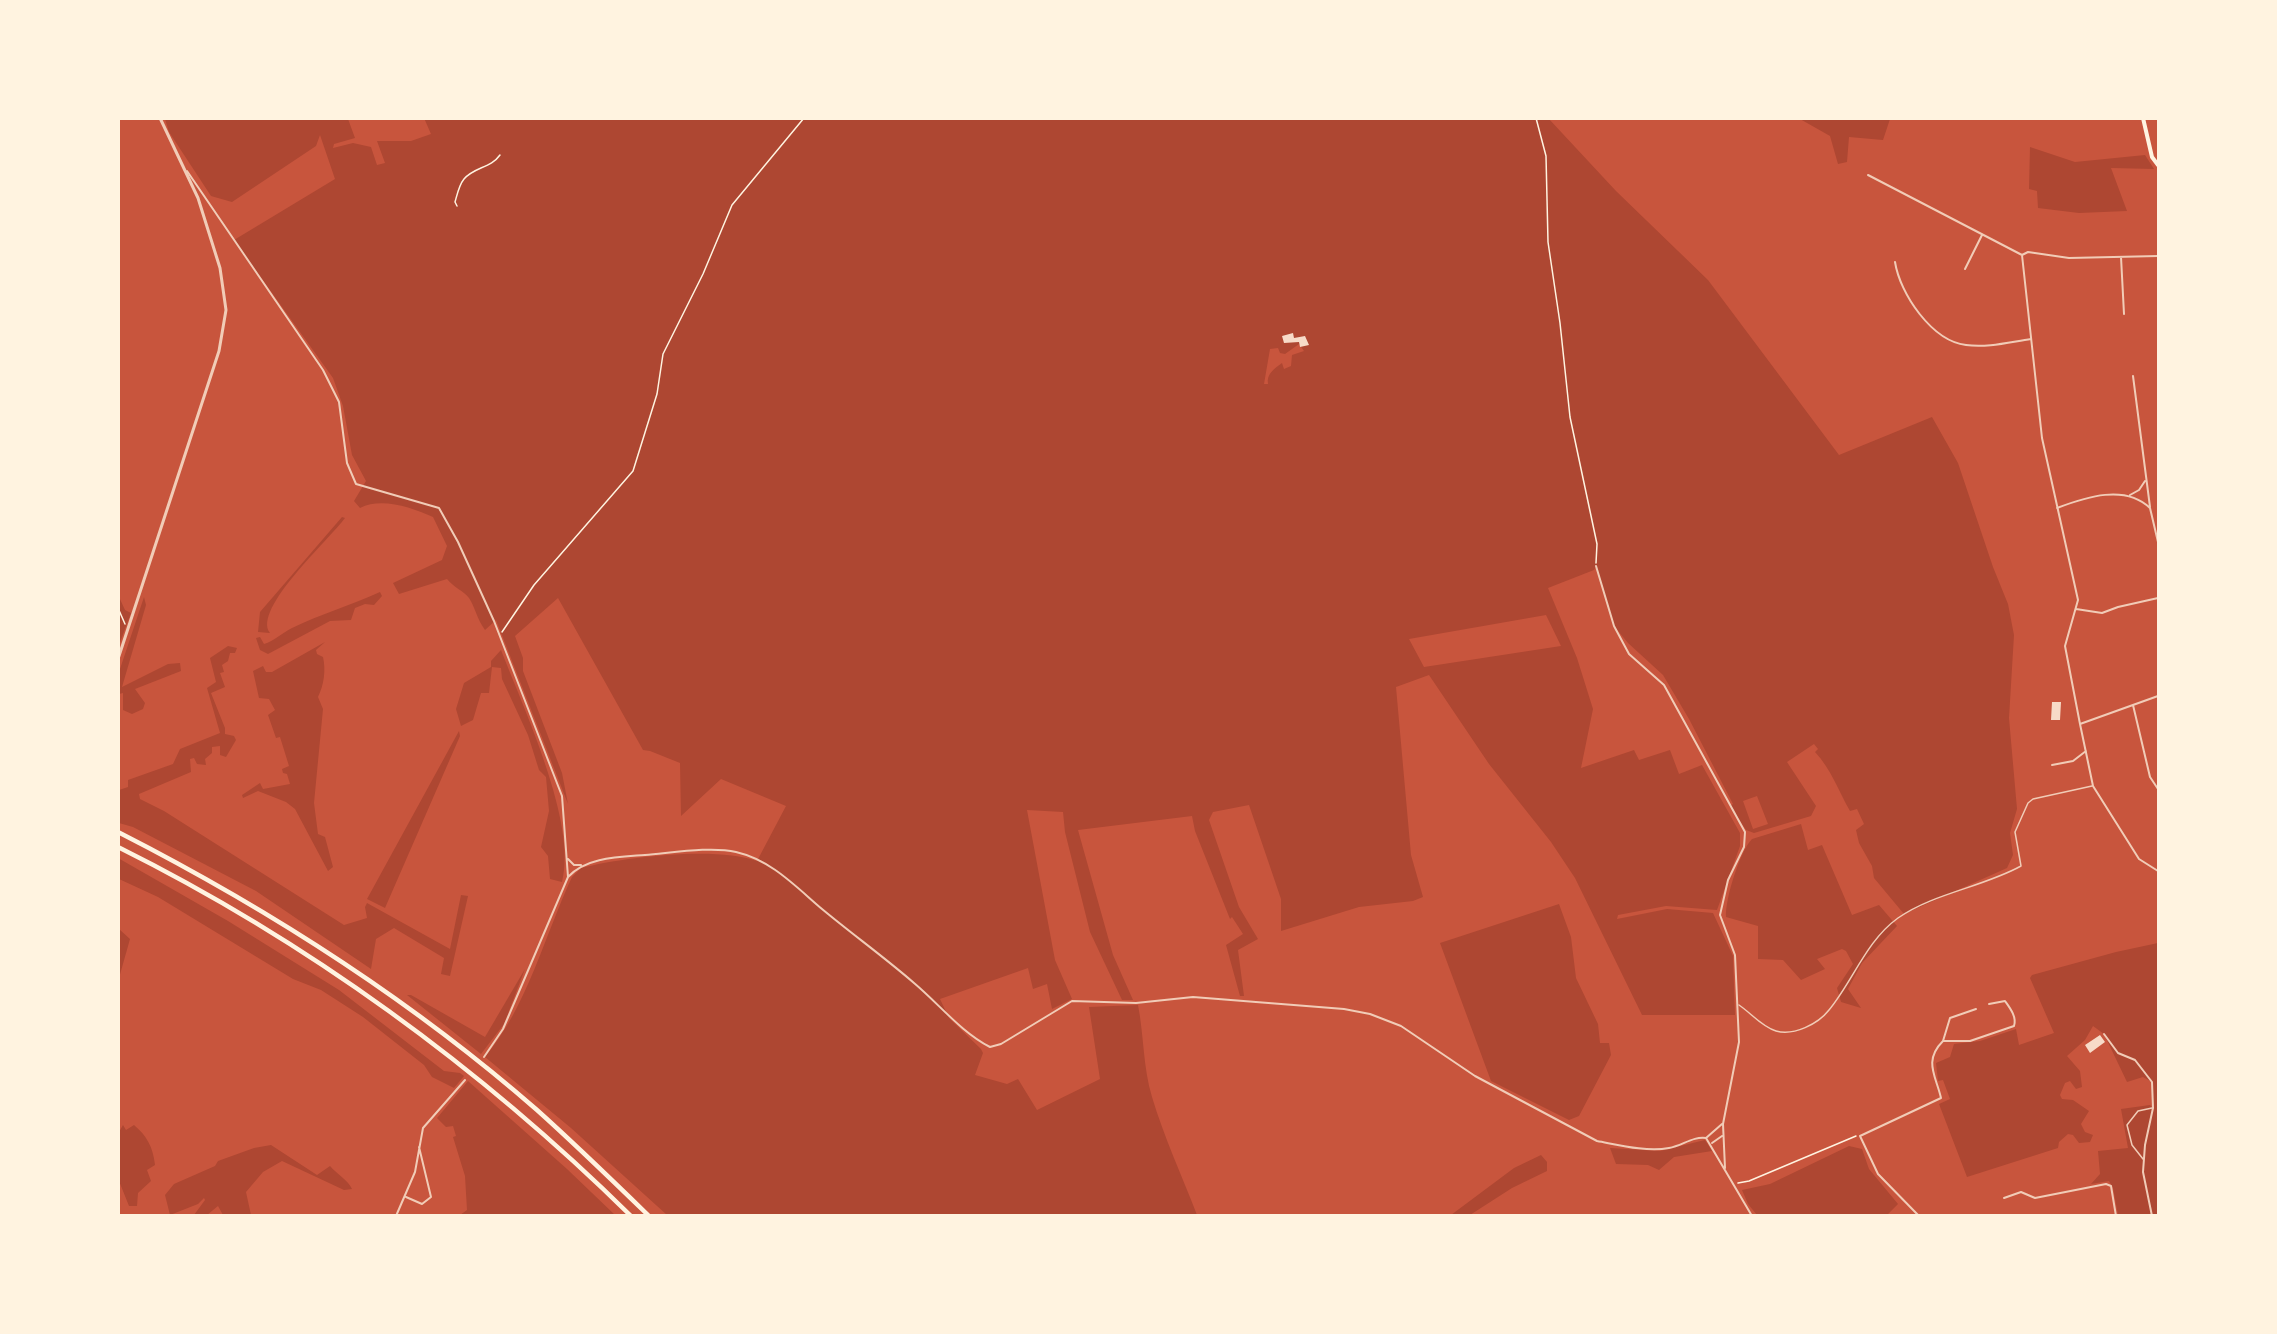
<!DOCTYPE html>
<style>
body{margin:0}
#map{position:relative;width:2277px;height:1334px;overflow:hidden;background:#c8553d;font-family:Bitter,serif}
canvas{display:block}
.frame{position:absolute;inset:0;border:120px solid #fff3e0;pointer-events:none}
</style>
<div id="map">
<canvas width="2277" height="1334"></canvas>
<div class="frame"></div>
</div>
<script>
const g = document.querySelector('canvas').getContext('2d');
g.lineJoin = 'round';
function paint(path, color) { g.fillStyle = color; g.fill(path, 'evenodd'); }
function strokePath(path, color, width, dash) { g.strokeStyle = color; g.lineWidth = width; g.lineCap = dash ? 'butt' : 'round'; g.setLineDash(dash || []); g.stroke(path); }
const green = new Path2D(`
 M 424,118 L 1549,119 L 1616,191 L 1708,280 L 1839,455 L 1932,417 L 1958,463 L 1993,567 L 2008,604 L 2014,635 L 2009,718 L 2017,809 L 2010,833 L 2013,855 L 2007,868 L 1904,914 L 1874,878 L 1872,866 L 1859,843 L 1856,830 L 1864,824 L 1857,809 L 1850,811 C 1838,790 1831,769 1815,752 L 1818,749 L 1814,744 L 1787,762 L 1816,806 L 1811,816 L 1754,833 L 1746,830 L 1730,806 L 1733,804 L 1689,719 L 1663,675 L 1628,643 L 1614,626 L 1596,567 L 1594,570 L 1548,588 L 1577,658 L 1593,709 L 1581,768 L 1634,750 L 1639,760 L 1670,750 L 1679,774 L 1702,765 L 1740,833 L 1740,846 L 1717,910 L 1666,906 L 1618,915 L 1617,919 L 1667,909 L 1713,913 L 1733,956 L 1735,1015 L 1642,1015 L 1575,878 L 1551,842 L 1489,764 L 1429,675 L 1396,687 L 1411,855 L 1423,897 L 1413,901 L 1359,907 L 1281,931 L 1281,899 L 1249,805 L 1213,812 L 1209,820 L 1239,907 L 1258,939 L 1238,950 L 1244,996 L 1240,996 L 1226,945 L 1243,934 L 1232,917 L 1230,919 L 1195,831 L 1192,816 L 1078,830 L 1113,955 L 1133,1000 L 1122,1000 L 1090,932 L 1065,832 L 1063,812 L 1027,810 L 1055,960 L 1072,999 L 1052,1009 L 1047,984 L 1033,989 L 1028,968 L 940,999 L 949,1018 L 981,1049 L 983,1053 L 975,1075 L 1007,1084 L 1018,1079 L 1037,1110 L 1100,1079 L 1089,1007 L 1138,1005 C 1144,1036 1143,1067 1152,1097 C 1164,1137 1182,1176 1197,1215 L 667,1215 L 571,1128 L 485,1057 C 528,1005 544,937 572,877 L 581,868 C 623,857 717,846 757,861 L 786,806 L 721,779 L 681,816 L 680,763 L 650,751 L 643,750 L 558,598 L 515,636 L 523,658 L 523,671 L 562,773 L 568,804 L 496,620 L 485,630 C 477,619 475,607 469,598 C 464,591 453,587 447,579 L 399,594 L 393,583 L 442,560 L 447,546 L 433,517 C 411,507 381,497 360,508 L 354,501 L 366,481 L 352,455 L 343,406 L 333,378 L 234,240 L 335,179 L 320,135 L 316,146 L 232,202 L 211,196 L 169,132 L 165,119 L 348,119 L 355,138 L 334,144 L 333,148 L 353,143 L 371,147 L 377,165 L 385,163 L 377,141 L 411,141 L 431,134 ZM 1299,344 L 1304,351 L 1292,355 L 1291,366 L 1284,369 L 1282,363 C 1275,368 1266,374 1268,384 L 1264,384 L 1270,349 L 1278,348 L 1280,353 L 1285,354 ZM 1546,615 L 1561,646 L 1424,667 L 1409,639 ZM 1757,796 L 1768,824 L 1753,829 L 1743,801 Z
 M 1800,119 L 1890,119 L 1883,140 L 1849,137 L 1847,162 L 1838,164 L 1830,136 Z
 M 2030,147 L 2075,162 L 2145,155 L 2154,169 L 2111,168 L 2127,211 L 2079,213 L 2038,208 L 2037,191 L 2029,189 Z
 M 342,517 L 345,518 C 330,539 252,609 270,633 L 258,632 L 260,612 Z
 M 380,592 L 382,596 L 374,605 L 365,604 L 355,608 L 351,620 L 330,621 L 268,654 L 260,650 L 256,638 L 260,637 L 264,644 C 274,641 282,633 292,628 C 321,614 351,605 380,592 Z
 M 119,597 L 125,610 L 131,613 L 119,645 Z
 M 144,597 L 146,605 L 122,687 L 168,664 L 180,663 L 181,671 L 135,689 L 145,703 L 143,709 L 132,714 L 123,710 L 123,693 L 119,694 L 119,672 Z
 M 325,642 L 316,650 L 317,654 L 323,657 C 326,670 324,685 318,697 L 323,709 L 314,803 L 318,834 L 325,837 L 333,867 L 328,871 L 295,809 L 286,802 L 258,791 L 243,798 L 242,795 L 260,783 L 263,789 L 290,784 L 287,774 L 283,773 L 282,769 L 289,766 L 280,737 L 276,738 L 268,715 L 275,710 L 269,699 L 259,698 L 253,671 L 263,666 L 266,672 L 272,672 Z
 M 228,646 L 237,648 L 235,653 L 230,653 L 228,661 L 222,665 L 224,672 L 220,673 L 225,687 L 211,693 L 225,728 L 225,734 L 234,736 L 236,740 L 226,757 L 220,755 L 220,746 L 212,747 L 212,753 L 205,759 L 206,765 L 197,764 L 194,758 L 190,759 L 191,772 L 139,794 L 140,799 L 164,811 L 344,925 L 367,918 L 365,907 L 367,903 L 450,949 L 461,895 L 468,896 L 450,976 L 441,974 L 444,958 L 394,928 L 376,939 L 371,969 L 256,891 L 133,827 L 119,823 L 119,790 L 128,787 L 128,780 L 173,764 L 180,749 L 220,733 L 207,688 L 216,682 L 210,658 Z
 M 501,650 C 523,707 578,824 562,882 L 550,879 L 548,856 L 541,847 L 549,811 L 546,777 L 539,770 L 528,735 L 502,679 L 501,668 L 492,667 L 489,693 L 481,693 L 473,720 L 461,726 L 456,709 L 464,683 L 491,667 L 491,661 Z
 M 459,731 L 460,736 L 385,908 L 367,899 Z
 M 1801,824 L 1808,850 L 1822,845 L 1852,915 L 1879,905 L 1897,926 L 1862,963 L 1848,989 L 1861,1008 L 1841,1002 L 1837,988 L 1853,964 L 1846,951 L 1842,949 L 1817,959 L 1825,969 L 1801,980 L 1783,960 L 1758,959 L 1758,926 L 1726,917 C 1725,899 1740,851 1752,839 Z
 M 118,858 L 228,921 L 339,990 L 444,1071 L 460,1073 L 464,1076 L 454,1088 L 432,1077 L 424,1065 L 363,1017 L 321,990 L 293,979 L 158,897 L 119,879 Z
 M 1559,904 L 1571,937 L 1576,978 L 1598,1024 L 1600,1043 L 1609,1043 L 1611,1055 L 1579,1116 L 1569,1120 L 1491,1081 L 1440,943 Z
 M 119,929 L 130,939 L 119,978 Z
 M 2158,943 L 2158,1215 L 2118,1215 L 2113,1188 L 2109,1181 L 2091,1184 L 2100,1174 L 2098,1151 L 2128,1148 L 2121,1109 L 2150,1105 L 2152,1107 L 2152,1082 L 2143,1077 L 2127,1082 L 2104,1034 L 2093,1026 L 2085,1040 L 2067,1056 L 2080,1071 L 2082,1087 L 2076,1089 L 2070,1081 L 2065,1083 L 2060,1095 L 2062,1099 L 2073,1100 L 2089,1111 L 2081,1124 L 2085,1132 L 2093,1135 L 2090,1142 L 2079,1143 L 2073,1135 L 2068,1134 L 2059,1142 L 2058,1148 L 1967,1177 L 1939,1104 L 1950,1099 L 1943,1080 L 1938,1081 L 1936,1063 L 1950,1057 L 1954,1044 L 1980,1041 L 2016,1029 L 2019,1045 L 2054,1033 L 2030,978 L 2032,975 L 2116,952 Z
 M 525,969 L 504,1024 L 481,1054 L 407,995 L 411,995 L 485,1037 Z
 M 468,1081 L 567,1169 L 615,1215 L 460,1215 L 467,1210 L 465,1176 L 453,1137 L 456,1136 L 453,1126 L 446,1127 L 437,1118 Z
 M 123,1125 L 126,1130 L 134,1125 C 147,1136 153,1147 155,1165 L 147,1170 L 151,1181 L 138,1193 L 137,1206 L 129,1206 L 119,1181 L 119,1132 Z
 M 1705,1140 L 1712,1151 L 1674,1157 L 1659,1170 L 1648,1165 L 1616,1164 L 1610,1148 L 1660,1151 Z
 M 271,1145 L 317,1175 L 330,1166 C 337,1174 348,1180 352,1189 L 344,1190 L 282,1161 L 263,1172 L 246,1192 L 251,1215 L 223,1215 L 218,1206 L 207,1215 L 194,1215 L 205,1200 L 204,1198 L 198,1204 L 170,1215 L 165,1195 L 174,1184 L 215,1166 L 218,1161 L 254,1148 Z
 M 1849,1146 L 1862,1149 L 1869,1169 L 1898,1204 L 1887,1215 L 1757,1215 L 1748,1204 L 1742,1190 L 1770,1184 Z
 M 1541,1155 L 1547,1162 L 1547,1171 L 1512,1188 L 1470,1215 L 1451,1215 L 1514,1168 Z`);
const building = new Path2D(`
 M 1293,333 L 1294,338 L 1305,336 L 1309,345 L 1300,347 L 1299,342 L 1284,343 L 1282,336 Z
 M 2052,702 L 2061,702 L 2060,720 L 2051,720 Z
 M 2100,1035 L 2105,1042 L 2090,1053 L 2085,1045 Z`);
const path = new Path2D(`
 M 1536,118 L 1546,156 L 1548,242 L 1560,323 L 1570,417 L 1597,544 L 1596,563
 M 457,206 L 455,202 C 457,195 459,185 464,179 C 474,167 491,168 500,155
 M 118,608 L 125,624
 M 502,632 L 534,585 L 633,471 L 657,394 L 663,354 L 703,274 L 732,205 L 804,118
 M 1738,1183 L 1749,1181 L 1856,1136`);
const service = new Path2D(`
 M 1739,1005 C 1751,1013 1762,1027 1776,1031 C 1794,1036 1818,1024 1829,1010 C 1853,981 1866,941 1898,918 C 1934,893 1983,887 2021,866 L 2015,832 L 2028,803 L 2033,799 L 2092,786
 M 2143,1159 L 2132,1145 L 2127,1125 L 2138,1111 L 2152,1108`);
const minor = new Path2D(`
 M 187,171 L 323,370 L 339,402 L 347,463 L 356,484 L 439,508 L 458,542 L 494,621 L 562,796 L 568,877
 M 1868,175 L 2022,255
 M 2121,257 L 2124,314
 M 1895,262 C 1900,294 1932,341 1966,345 C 1987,348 2010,342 2031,339
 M 1965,269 L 1982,235
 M 2133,376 L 2150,507
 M 2130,495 L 2139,490 L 2145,481
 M 2057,508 C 2086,497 2125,484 2150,508 L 2158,542
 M 1596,566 L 1614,626 L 1629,654 L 1664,685 L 1745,832 L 1744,847 L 1728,880 L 1720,915 L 1735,955 L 1739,1042 L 1723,1124 L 1725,1168
 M 2076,609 L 2102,613 L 2118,607 L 2158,598
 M 2158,696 L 2080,724 L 2093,786 L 2139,859 L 2158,871
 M 2133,705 L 2150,777 L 2158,789
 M 2080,724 L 2065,646 L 2078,600 L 2042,438 L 2022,255 L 2028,252 L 2069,258 L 2158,256
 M 2052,765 L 2073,761 L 2086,751
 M 568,859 L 574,865 L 581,865
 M 2104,1034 L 2118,1053 L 2135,1060 L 2152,1082 L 2153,1108 L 2145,1145 L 2143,1172 L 2152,1216
 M 1943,1041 L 1950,1018 L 1976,1009
 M 484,1057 L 503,1029 L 568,877 C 586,857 619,857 645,855 C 671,853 711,846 736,852 C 771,860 795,886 822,909 C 852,934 884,957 914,983 C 939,1004 961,1032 990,1047 L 1001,1044 L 1072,1001 L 1136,1003 L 1193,997 L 1344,1009 L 1370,1014 L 1401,1026 L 1475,1076 L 1597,1141 C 1619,1145 1646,1152 1669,1148 C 1682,1146 1693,1136 1706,1138
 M 1706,1138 L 1752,1216
 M 1706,1138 L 1722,1124
 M 1712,1143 L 1722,1136
 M 406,1197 L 422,1204 L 431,1197 L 419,1147
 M 2004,1198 L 2021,1192 L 2035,1198 L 2106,1184 L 2111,1186 L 2116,1216
 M 396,1216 L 415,1172 L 423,1128 L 465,1080
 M 1919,1216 L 1878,1174 L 1860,1136 L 1941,1098 C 1936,1076 1923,1061 1943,1041 L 1970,1041 L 2014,1026 C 2017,1017 2010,1008 2005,1001 L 1989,1004`);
const tertiary = new Path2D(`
 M 118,659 L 219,351 L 226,310 L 220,268 L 198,198 L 160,118`);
const secondary = new Path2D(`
 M 2143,118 L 2152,157 L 2158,165`);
const motorway = new Path2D(`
 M 118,832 C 267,908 411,1000 537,1110 C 575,1144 612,1180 649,1216
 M 118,847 C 307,941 481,1068 631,1216`);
paint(green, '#ae4732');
paint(building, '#f7dbc8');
strokePath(path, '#fff3e0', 1.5);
strokePath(service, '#f1ccb7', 1.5);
strokePath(minor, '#f1ccb7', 2);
strokePath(tertiary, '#f1ccb7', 3);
strokePath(secondary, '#fff3e0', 4);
strokePath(motorway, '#fff3e0', 4.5);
</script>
